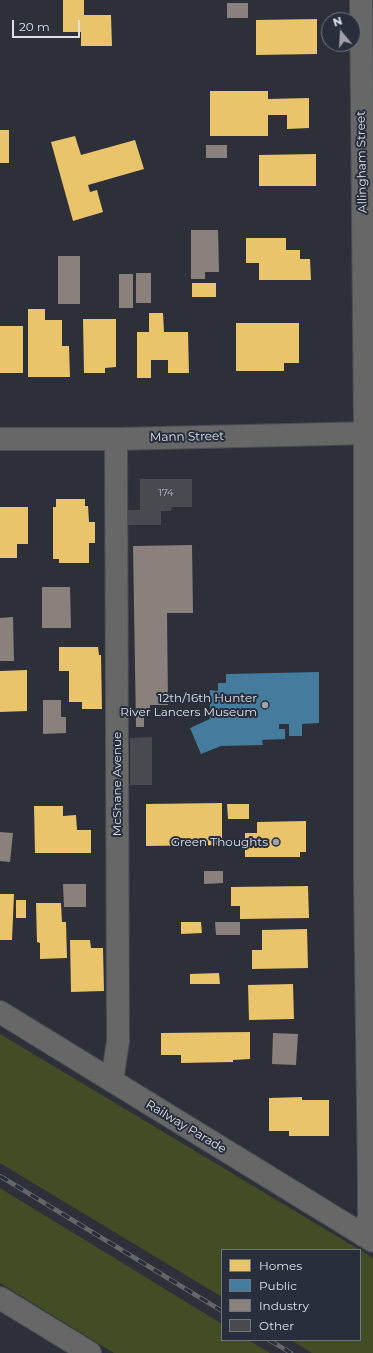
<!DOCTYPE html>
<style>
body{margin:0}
#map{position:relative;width:373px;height:1353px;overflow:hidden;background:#2d3038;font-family:Montserrat,sans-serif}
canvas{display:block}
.legend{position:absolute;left:221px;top:1249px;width:140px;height:92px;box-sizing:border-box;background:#292e3c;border:1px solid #717581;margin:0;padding:5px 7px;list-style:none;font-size:12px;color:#dce0e9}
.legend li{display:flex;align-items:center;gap:8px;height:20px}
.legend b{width:20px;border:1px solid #717581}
.north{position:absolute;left:321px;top:12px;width:40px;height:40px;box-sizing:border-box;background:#292e3c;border:1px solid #717581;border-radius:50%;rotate:342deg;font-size:11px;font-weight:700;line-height:16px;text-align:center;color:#dce0e9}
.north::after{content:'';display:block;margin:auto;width:14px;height:18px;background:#9fa2ab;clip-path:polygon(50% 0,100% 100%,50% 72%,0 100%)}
.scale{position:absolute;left:12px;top:20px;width:68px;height:18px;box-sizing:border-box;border:2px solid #dce0e9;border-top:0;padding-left:5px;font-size:12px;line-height:14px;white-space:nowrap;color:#dce0e9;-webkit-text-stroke:3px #292e3c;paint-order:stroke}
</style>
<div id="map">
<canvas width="373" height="1353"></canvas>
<ul class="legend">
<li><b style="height:11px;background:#e9c46a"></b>Homes</li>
<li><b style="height:11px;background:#457b9d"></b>Public</li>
<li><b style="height:11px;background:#8a817c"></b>Industry</li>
<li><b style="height:11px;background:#484a50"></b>Other</li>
</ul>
<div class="north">N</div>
<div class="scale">20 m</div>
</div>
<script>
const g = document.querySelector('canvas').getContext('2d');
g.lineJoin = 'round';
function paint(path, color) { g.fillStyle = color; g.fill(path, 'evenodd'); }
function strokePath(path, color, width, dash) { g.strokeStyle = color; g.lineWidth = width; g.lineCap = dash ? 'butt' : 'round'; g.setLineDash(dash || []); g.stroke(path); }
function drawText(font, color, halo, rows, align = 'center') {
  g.font = font + ' Montserrat,sans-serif'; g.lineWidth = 4; g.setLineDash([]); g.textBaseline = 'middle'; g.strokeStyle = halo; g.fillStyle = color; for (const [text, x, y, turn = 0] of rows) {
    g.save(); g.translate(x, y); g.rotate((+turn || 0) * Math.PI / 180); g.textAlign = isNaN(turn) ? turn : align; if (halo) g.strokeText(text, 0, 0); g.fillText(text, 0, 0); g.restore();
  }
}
const green = new Path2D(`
 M 0,1034 L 360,1250 L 222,1250 L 222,1297 L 0,1163 Z
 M 0,1188 L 222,1324 L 222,1340 L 248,1340 L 270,1353 L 114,1353 L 0,1283 Z
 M 360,1250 L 373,1258 L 373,1353 L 312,1353 L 291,1340 L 360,1340 Z`);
const homes = new Path2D(`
 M 63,0 L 84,0 L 84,15 L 111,15 L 112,46 L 81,46 L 81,32 L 63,32 Z
 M 317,19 L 317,54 L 256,55 L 256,20 Z
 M 210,91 L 268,91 L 268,99 L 309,98 L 309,128 L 287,129 L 287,115 L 268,115 L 268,136 L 210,136 Z
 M 0,130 L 9,130 L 9,163 L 0,163 Z
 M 75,136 L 81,155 L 135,140 L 144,169 L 88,185 L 90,192 L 97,190 L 103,212 L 73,221 L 51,142 Z
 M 316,154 L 316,186 L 259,186 L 259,155 Z
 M 246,238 L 286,238 L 286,250 L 300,250 L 300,259 L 310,259 L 311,280 L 259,280 L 259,263 L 246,263 Z
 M 192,283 L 216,283 L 216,297 L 192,297 Z
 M 28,309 L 45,309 L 45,320 L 62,320 L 62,346 L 69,346 L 70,377 L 28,377 Z
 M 149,313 L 163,313 L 164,332 L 188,332 L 189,373 L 168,373 L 168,360 L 151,360 L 151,378 L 137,378 L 137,332 L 149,332 Z
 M 83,319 L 116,319 L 116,367 L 105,368 L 105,373 L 84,373 Z
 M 236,323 L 299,323 L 299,363 L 284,363 L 284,371 L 236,371 Z
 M 0,326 L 23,326 L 23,373 L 0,373 Z
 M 56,499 L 85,499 L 85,506 L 88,506 L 89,522 L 95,522 L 95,543 L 89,543 L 89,563 L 59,563 L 59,559 L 53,559 L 53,507 L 56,507 Z
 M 0,507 L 28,507 L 28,544 L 17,544 L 17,558 L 0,558 Z
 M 59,647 L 98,647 L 99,655 L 101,655 L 102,709 L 82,709 L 82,702 L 69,702 L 69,671 L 59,671 Z
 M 27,670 L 27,711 L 0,712 L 0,671 Z
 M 222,803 L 222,845 L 146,846 L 146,804 Z
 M 227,804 L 249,804 L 249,819 L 228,819 Z
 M 34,806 L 63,806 L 63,816 L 76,815 L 77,830 L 91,830 L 91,853 L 35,853 Z
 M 306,821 L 306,852 L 300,852 L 300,857 L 245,857 L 245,833 L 257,833 L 257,822 Z
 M 308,886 L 309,918 L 240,919 L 240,906 L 231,906 L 231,887 Z
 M 0,894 L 14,894 L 12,940 L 0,940 Z
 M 16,900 L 26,900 L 26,918 L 16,918 Z
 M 36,903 L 61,903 L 62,922 L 66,922 L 67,958 L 40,959 L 40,943 L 37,942 Z
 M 181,922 L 201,922 L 202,933 L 181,934 Z
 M 307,929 L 308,968 L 252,969 L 252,950 L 262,950 L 262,930 Z
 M 70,940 L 90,940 L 91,948 L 103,948 L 104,991 L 71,992 Z
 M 219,973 L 220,984 L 190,984 L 190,974 Z
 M 293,984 L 294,1019 L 249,1020 L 248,985 Z
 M 250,1032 L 250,1059 L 233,1060 L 233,1062 L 181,1063 L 181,1055 L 161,1055 L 161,1033 Z
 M 302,1097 L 302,1100 L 329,1100 L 329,1136 L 289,1136 L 289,1131 L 269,1131 L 269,1098 Z`);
const public = new Path2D(`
 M 319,672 L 319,723 L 302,724 L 302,736 L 289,736 L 289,724 L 279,724 L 279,729 L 285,729 L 285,739 L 262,740 L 263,745 L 221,746 L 201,754 L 190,728 L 210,719 L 210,690 L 218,691 L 218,683 L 226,683 L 226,674 Z`);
const industry = new Path2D(`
 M 227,3 L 248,3 L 248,18 L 227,18 Z
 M 206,145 L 227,145 L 227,158 L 206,158 Z
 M 191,230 L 218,230 L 219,272 L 205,272 L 205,279 L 191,279 Z
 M 58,256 L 80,256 L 80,304 L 58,304 Z
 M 136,273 L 151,273 L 151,303 L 136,303 Z
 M 119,274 L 133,274 L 133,308 L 119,308 Z
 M 192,545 L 193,613 L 167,613 L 168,705 L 150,705 L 150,713 L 144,713 L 144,727 L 136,727 L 133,546 Z
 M 42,587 L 70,587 L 71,628 L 42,628 Z
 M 13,617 L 14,661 L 0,661 L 0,618 Z
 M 43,700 L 61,700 L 61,717 L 66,717 L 66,733 L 43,734 Z
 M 0,832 L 13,833 L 10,862 L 0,861 Z
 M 204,871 L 223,871 L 223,883 L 204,884 Z
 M 63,884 L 86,884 L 86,907 L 64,907 Z
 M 215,922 L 240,922 L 240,935 L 216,935 Z
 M 273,1033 L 298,1034 L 296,1065 L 272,1064 Z`);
const building = new Path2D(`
 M 140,479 L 192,479 L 192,507 L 172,507 L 171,511 L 161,511 L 161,525 L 128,525 L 128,510 L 140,510 Z
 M 152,737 L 152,785 L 130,785 L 130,738 Z`);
const street = new Path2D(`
 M 361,0 L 365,434 L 365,883 L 369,1185 L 369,1217 L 363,1235
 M 0,439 L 116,439 L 373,433
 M 0,1012 L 373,1241
 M 112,1081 L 118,1041 L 116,439
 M 0,1298 L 90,1353`);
const rail = new Path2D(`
 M 0,1176 L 222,1311
 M 269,1340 L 291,1353`);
const markers = [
 [265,705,4,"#9fa2ab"],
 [276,842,4,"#9fa2ab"]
];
const numberNames = [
 ["174",166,493]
];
const streetNames = [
 ["Allingham Street",362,162,-91],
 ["Mann Street",187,437,-1],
 ["McShane Avenue",117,784,-90],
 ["Railway Parade",186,1127,31]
];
const poiNames = [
 ["12th/16th Hunter",257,698],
 ["River Lancers Museum",257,712],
 ["Green Thoughts",268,842]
];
paint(green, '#434d25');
paint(homes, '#e9c46a');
paint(public, '#457b9d');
paint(industry, '#8a817c');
paint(building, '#484a50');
strokePath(street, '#4a4d53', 24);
strokePath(street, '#666766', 22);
strokePath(rail, '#646668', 4.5);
strokePath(rail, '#292e3c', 3, [9]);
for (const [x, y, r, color] of markers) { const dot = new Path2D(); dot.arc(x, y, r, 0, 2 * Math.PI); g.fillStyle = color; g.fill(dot); strokePath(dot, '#292e3c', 1.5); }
drawText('10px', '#b7bac3', null, numberNames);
drawText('12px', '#dce0e9', '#292e3c', streetNames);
drawText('12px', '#dce0e9', '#292e3c', poiNames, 'right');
</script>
